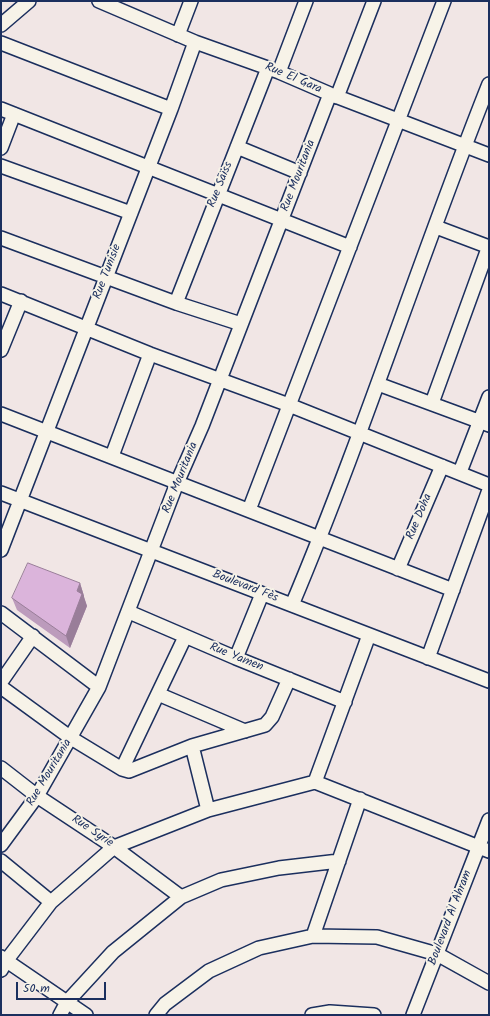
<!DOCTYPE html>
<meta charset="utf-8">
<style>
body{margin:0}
#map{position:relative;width:490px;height:1016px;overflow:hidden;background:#f1e6e5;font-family:Kalam,sans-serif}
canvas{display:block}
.frame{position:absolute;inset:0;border:2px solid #1b2f5e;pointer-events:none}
.scale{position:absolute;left:16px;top:982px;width:90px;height:18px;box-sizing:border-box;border:2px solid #1b2f5e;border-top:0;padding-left:5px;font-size:12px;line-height:14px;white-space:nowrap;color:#1b2f5e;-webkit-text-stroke:3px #f7f3e8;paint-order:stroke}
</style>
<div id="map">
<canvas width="490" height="1016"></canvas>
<div class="frame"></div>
<div class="scale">50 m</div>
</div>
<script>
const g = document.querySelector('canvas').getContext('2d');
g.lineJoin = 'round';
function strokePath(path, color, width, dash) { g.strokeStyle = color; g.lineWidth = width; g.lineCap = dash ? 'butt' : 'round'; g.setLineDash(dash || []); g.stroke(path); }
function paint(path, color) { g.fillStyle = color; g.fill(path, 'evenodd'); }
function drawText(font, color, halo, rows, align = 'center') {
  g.font = font + ' Kalam,sans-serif'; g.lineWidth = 4; g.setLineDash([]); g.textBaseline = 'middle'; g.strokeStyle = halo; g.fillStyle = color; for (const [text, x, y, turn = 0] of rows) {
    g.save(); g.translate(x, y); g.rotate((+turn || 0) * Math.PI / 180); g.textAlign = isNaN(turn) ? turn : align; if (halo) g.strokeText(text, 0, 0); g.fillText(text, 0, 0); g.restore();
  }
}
const street = new Path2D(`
 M 99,1 L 195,42 L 279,72 L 330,94 L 489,155
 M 1,25 L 29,1
 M 178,35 L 191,1
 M 1,43 L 171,109
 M 279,72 L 306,1
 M 337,97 L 374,1
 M 1,109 L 350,247
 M 237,147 L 300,173
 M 1,148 L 14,114
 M 1,166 L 131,213
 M 436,227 L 489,247
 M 1,238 L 176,303 L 241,324
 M 1,294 L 150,354 L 289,405 L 489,485
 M 176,303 L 268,68
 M 1,350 L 21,301
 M 378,384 L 489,425
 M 432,403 L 489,246
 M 1,414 L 453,590
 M 112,456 L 150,354
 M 460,472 L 489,397
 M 1,493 L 489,681
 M 249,510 L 444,1
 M 1,550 L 171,109 L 195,42
 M 398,569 L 442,466
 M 292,605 C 364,434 420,257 489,84
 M 129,612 L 236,658 L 345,702
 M 1,613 L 99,687
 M 236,658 L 262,594
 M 428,658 L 489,490
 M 1,682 L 33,636
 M 1,687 L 71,738 L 122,769 L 129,771 L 192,746 L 265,725 L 272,717 L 289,679
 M 158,694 L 245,731
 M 192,746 L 208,810
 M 1,768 L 37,796 L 114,847 L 181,897
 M 122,769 L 185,637
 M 315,782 L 369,635
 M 1,845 L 37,796 L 99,687 L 177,483 L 202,426 L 330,94
 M 1,861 L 51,902
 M 313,936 L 360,799
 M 1,957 L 86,1015
 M 1,970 L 6,961 L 51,902 L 114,847 L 208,810 L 315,782 L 489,851
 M 60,1015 L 67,1002 L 113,952 L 181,897 L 221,880 L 279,868 L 339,861
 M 156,1015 L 165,1004 L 209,971 L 259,948 L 313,936 L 377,937 L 437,954 L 489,983
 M 312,1015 L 330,1012 L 374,1015
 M 413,1015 L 489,820`);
const wall = new Path2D(`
 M 80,583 L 84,596 L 84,597 L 87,606 L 70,648 L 17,610 L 12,598 Z`);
const shadedWall = new Path2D(`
 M 80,583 L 84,596 L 84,597 L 87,606 L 70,648 L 66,636 L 77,591 Z`);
const building = new Path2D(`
 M 28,563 L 80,583 L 77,591 L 82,594 L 66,636 L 12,598 Z`);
const streetNames = [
 ["Rue El Gara",293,79,23],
 ["Rue Mouritania",299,176,-69],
 ["Rue Saïss",221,185,-68],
 ["Rue Tunisie",108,272,-69],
 ["Rue Mouritania",181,478,-68],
 ["Rue Doha",420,517,-67],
 ["Boulevard Fès",245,587,21],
 ["Rue Yamen",236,658,22],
 ["Rue Mouritania",50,773,-59],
 ["Rue Syrie",92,832,34],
 ["Boulevard Al Ahram",451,918,-69]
];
strokePath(street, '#1b2f5e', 16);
strokePath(street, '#f7f3e8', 13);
paint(wall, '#bc9bbc');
paint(shadedWall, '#997e99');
paint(building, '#dbb4db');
strokePath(building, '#997e99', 1);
drawText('12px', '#1b2f5e', '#f7f3e8', streetNames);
</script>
